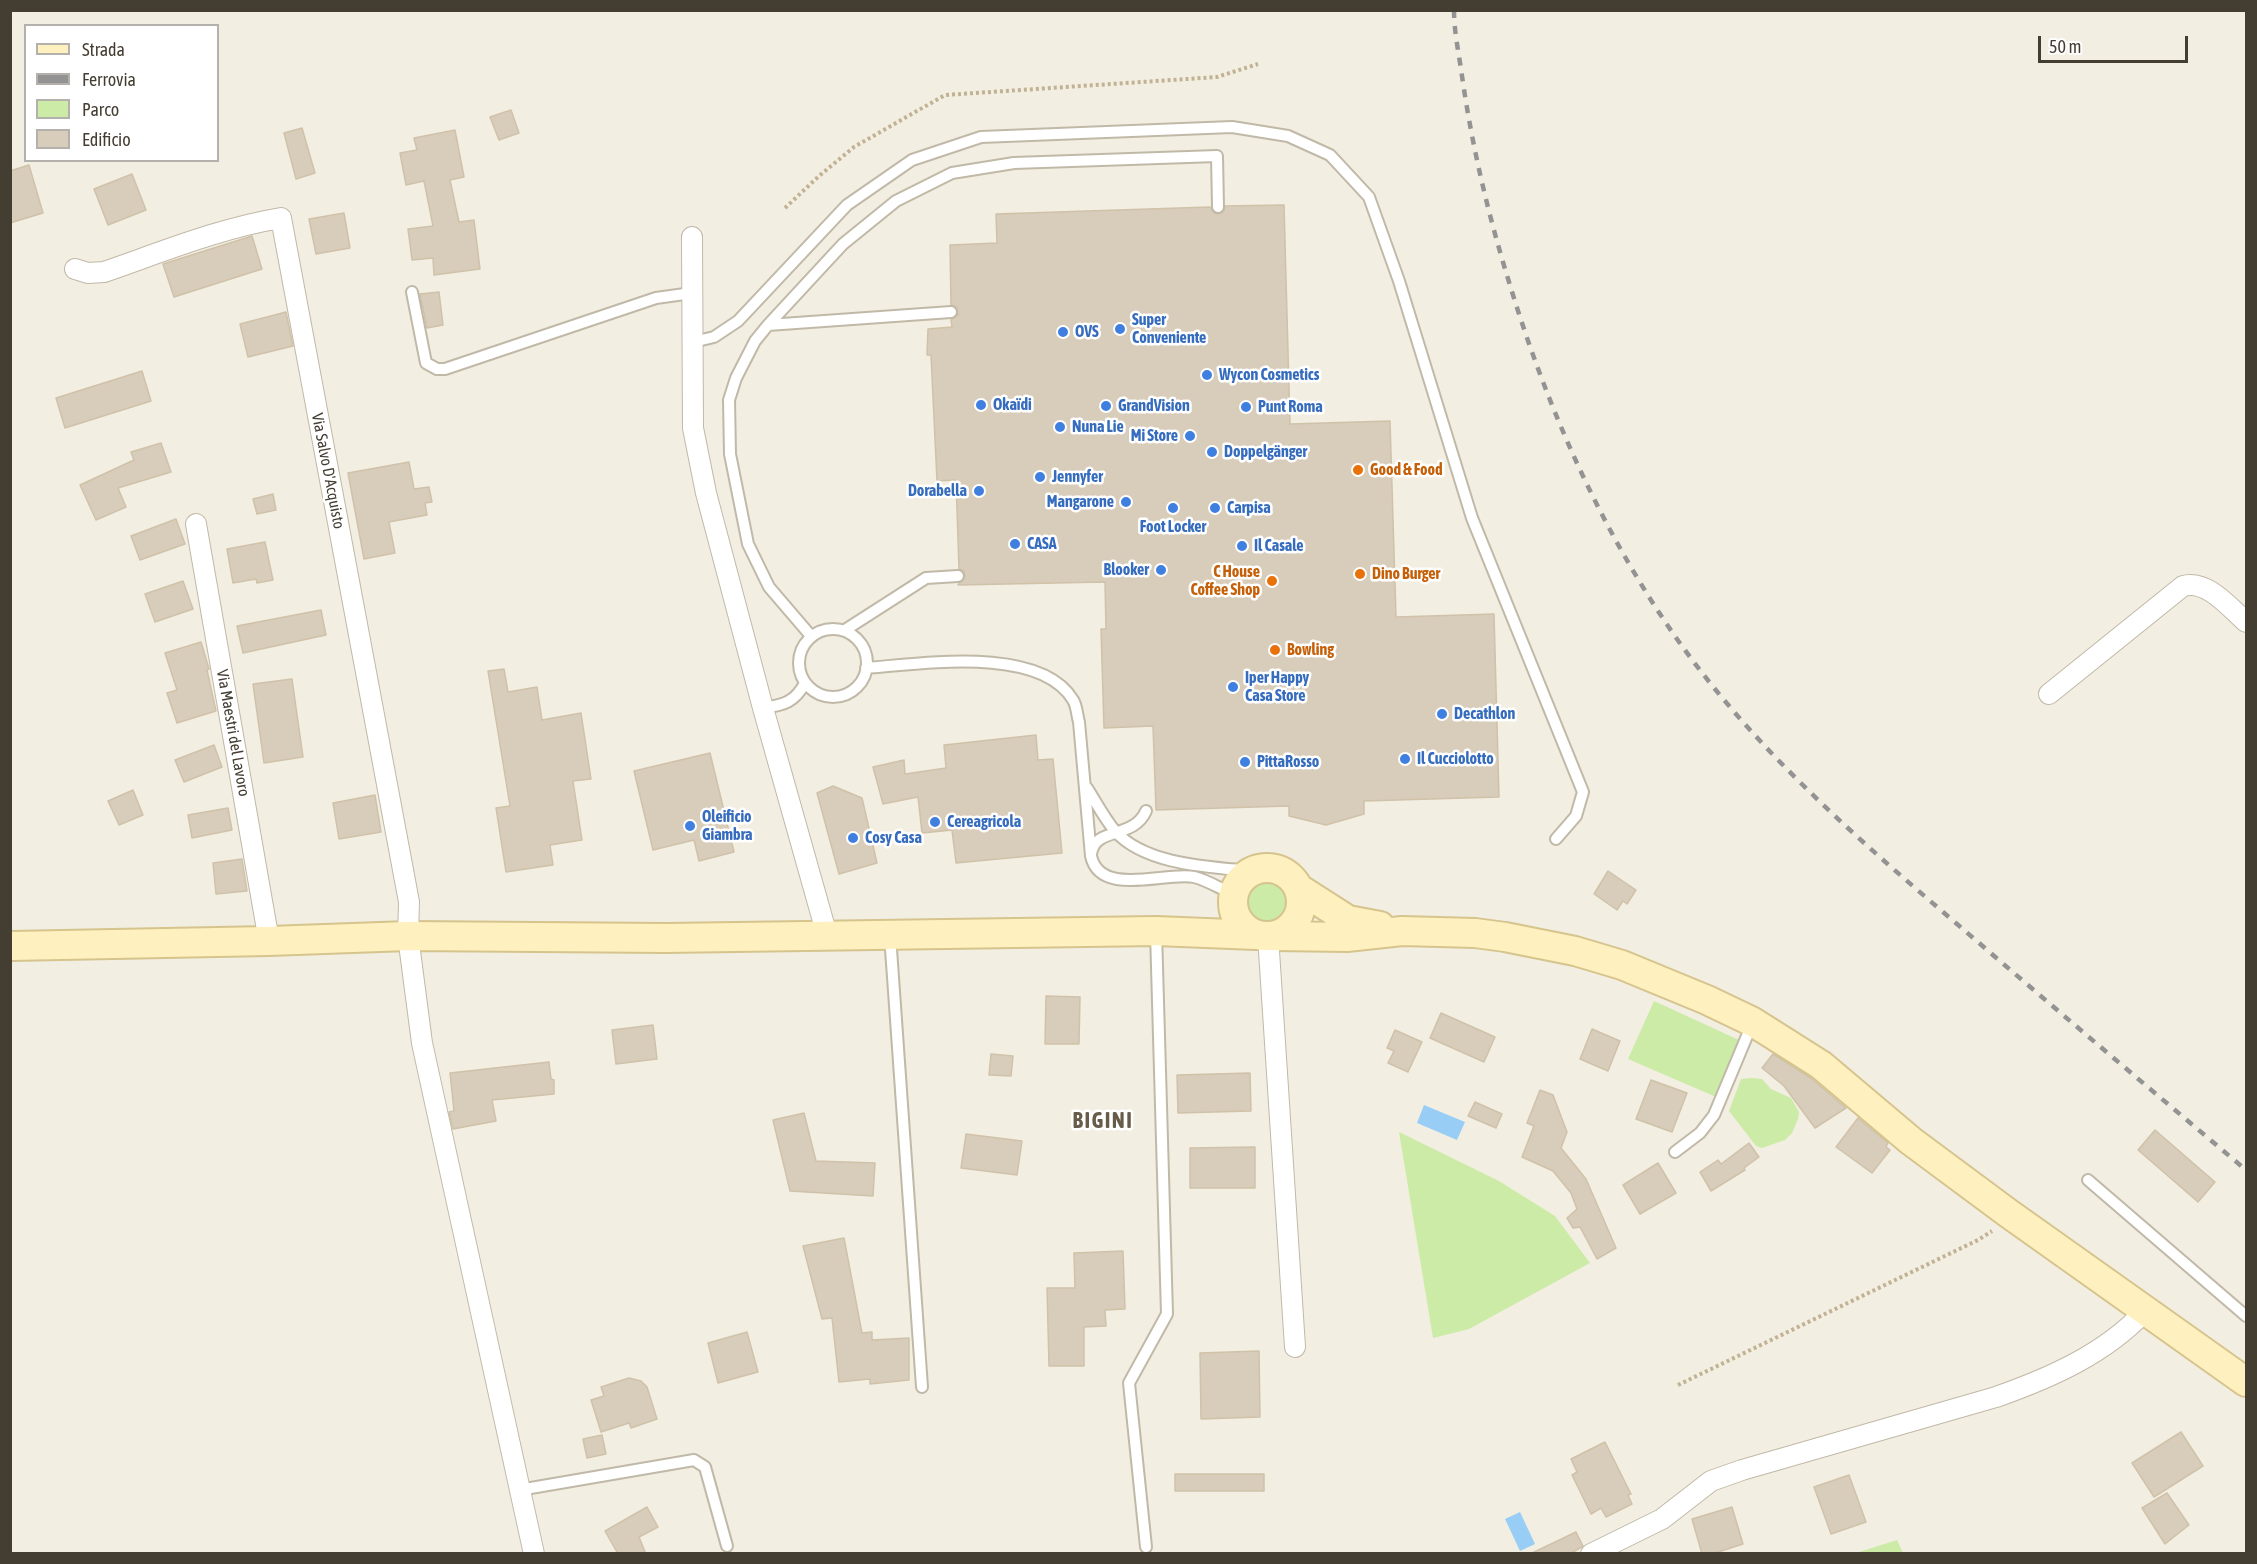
<!DOCTYPE html>
<meta charset="utf-8">
<style>
body{margin:0}
#map{position:relative;width:2257px;height:1564px;overflow:hidden;background:#f3eee2;font-family:"Asap Condensed",sans-serif}
canvas{display:block}
.frame{position:absolute;inset:0;border:12px solid #443d32;pointer-events:none}
.legend{position:absolute;left:24px;top:24px;width:195px;height:138px;box-sizing:border-box;background:#fff;border:2px solid #b4b1ad;margin:0;padding:8px 10px;list-style:none;font-size:18px;color:#443d32}
.legend li{display:flex;align-items:center;gap:12px;height:30px}
.legend b{width:30px;border:2px solid #b4b1ad}
.scale{position:absolute;left:2038px;top:36px;width:150px;height:27px;box-sizing:border-box;border:3px solid #443d32;border-top:0;padding-left:8px;font-size:18px;line-height:21px;white-space:nowrap;color:#443d32;-webkit-text-stroke:4px #fff;paint-order:stroke}
</style>
<div id="map">
<canvas width="2257" height="1564"></canvas>
<div class="frame"></div>
<ul class="legend">
<li><b style="height:8px;background:#fff0c0"></b>Strada</li>
<li><b style="height:8px;background:#939393"></b>Ferrovia</li>
<li><b style="height:16px;background:#cbeba7"></b>Parco</li>
<li><b style="height:16px;background:#d8ccba"></b>Edificio</li>
</ul>
<div class="scale">50 m</div>
</div>
<script>
const g = document.querySelector('canvas').getContext('2d');
g.lineJoin = 'round';
function paint(path, color) { g.fillStyle = color; g.fill(path, 'evenodd'); }
function strokePath(path, color, width, dash) { g.strokeStyle = color; g.lineWidth = width; g.lineCap = dash ? 'butt' : 'round'; g.setLineDash(dash || []); g.stroke(path); }
function drawText(font, color, halo, rows, align = 'center') {
  g.font = font + ' "Asap Condensed",sans-serif'; g.lineWidth = 5; g.setLineDash([]); g.textBaseline = 'middle'; g.strokeStyle = halo; g.fillStyle = color; for (const [text, x, y, turn = 0] of rows) {
    g.save(); g.translate(x, y); g.rotate((+turn || 0) * Math.PI / 180); g.textAlign = isNaN(turn) ? turn : align; if (halo) g.strokeText(text, 0, 0); g.fillText(text, 0, 0); g.restore();
  }
}
const green = new Path2D(`
 M1246 900a21 21 0 1 1 42 0a21 21 0 1 1-42 0Z
 M 1654,1001 L 1739,1040 L 1716,1097 L 1628,1059 Z
 M 1752,1078 L 1762,1079 L 1771,1089 L 1791,1098 L 1799,1112 L 1798,1119 L 1792,1133 L 1785,1140 L 1762,1148 L 1756,1146 L 1729,1111 L 1741,1079 Z
 M 1399,1132 L 1499,1181 L 1555,1216 L 1590,1263 L 1469,1329 L 1433,1338 Z
 M 1897,1540 L 1903,1553 L 1856,1553 Z`);
const water = new Path2D(`
 M 1424,1105 L 1465,1122 L 1457,1140 L 1417,1123 Z
 M 1520,1512 L 1535,1544 L 1520,1551 L 1505,1519 Z`);
const building = new Path2D(`
 M 511,110 L 519,133 L 499,140 L 490,117 Z
 M 302,128 L 315,173 L 296,179 L 284,133 Z
 M 455,130 L 464,177 L 450,180 L 459,222 L 474,220 L 480,269 L 434,275 L 433,258 L 412,260 L 408,229 L 433,226 L 424,181 L 406,185 L 400,153 L 417,150 L 414,138 Z
 M 29,165 L 43,213 L 10,223 L 10,171 Z
 M 132,174 L 146,210 L 108,225 L 94,189 Z
 M 1284,205 L 1290,424 L 1390,421 L 1396,617 L 1494,614 L 1499,797 L 1364,801 L 1364,814 L 1326,825 L 1289,816 L 1289,806 L 1156,810 L 1153,726 L 1104,728 L 1101,629 L 1106,629 L 1105,582 L 958,585 L 965,576 L 964,571 L 959,569 L 956,480 L 937,481 L 931,355 L 927,355 L 928,329 L 952,327 L 951,320 L 958,315 L 957,307 L 951,305 L 950,245 L 997,243 L 996,214 L 1210,207 L 1214,213 L 1219,214 L 1224,211 L 1225,206 Z
 M 344,213 L 350,248 L 316,254 L 309,219 Z
 M 252,236 L 262,269 L 174,297 L 163,264 Z
 M 439,292 L 443,325 L 427,328 L 420,294 Z
 M 286,312 L 293,346 L 248,357 L 240,324 Z
 M 142,371 L 151,401 L 65,428 L 56,398 Z
 M 161,443 L 171,472 L 118,488 L 126,507 L 96,520 L 80,485 L 134,460 L 131,452 Z
 M 409,462 L 414,489 L 429,487 L 432,502 L 425,503 L 427,515 L 389,522 L 395,553 L 364,559 L 348,473 Z
 M 273,494 L 276,510 L 257,514 L 253,499 Z
 M 176,519 L 185,544 L 140,560 L 131,536 Z
 M 265,542 L 273,580 L 257,583 L 256,579 L 233,583 L 227,549 Z
 M 183,581 L 193,609 L 155,622 L 145,594 Z
 M 321,610 L 326,635 L 243,653 L 237,626 Z
 M 201,642 L 209,669 L 207,670 L 216,711 L 177,723 L 167,693 L 177,690 L 165,653 Z
 M 504,669 L 508,692 L 537,687 L 542,720 L 581,713 L 591,779 L 573,781 L 582,840 L 550,845 L 553,865 L 506,872 L 496,808 L 510,806 L 488,671 Z
 M 292,679 L 303,757 L 264,763 L 253,684 Z
 M 1036,735 L 1038,760 L 1053,759 L 1062,853 L 956,863 L 952,830 L 922,833 L 918,797 L 883,804 L 873,767 L 904,760 L 905,774 L 946,768 L 944,745 Z
 M 214,745 L 222,767 L 184,782 L 175,760 Z
 M 710,753 L 734,852 L 699,861 L 694,840 L 653,850 L 634,771 Z
 M 833,786 L 862,798 L 877,863 L 839,874 L 817,793 Z
 M 133,790 L 143,815 L 119,825 L 108,801 Z
 M 375,795 L 381,832 L 339,839 L 333,803 Z
 M 228,808 L 232,830 L 192,838 L 188,815 Z
 M 242,859 L 247,891 L 216,894 L 213,863 Z
 M 1608,871 L 1636,890 L 1627,904 L 1623,901 L 1617,910 L 1594,894 Z
 M 1046,996 L 1080,997 L 1079,1044 L 1045,1044 Z
 M 1441,1013 L 1495,1037 L 1484,1062 L 1430,1038 Z
 M 653,1025 L 657,1059 L 616,1064 L 612,1030 Z
 M 1592,1029 L 1620,1041 L 1608,1071 L 1580,1059 Z
 M 1395,1030 L 1422,1042 L 1408,1072 L 1388,1063 L 1394,1051 L 1387,1048 Z
 M 991,1054 L 1013,1056 L 1011,1076 L 989,1075 Z
 M 1773,1054 L 1811,1078 L 1846,1108 L 1815,1128 L 1784,1086 L 1762,1068 Z
 M 549,1062 L 551,1079 L 554,1080 L 554,1094 L 492,1100 L 496,1121 L 453,1129 L 449,1112 L 454,1111 L 450,1073 Z
 M 1250,1073 L 1251,1111 L 1178,1113 L 1177,1075 Z
 M 1651,1080 L 1687,1093 L 1672,1132 L 1636,1119 Z
 M 1540,1090 L 1553,1095 L 1567,1132 L 1561,1148 L 1586,1179 L 1616,1248 L 1597,1259 L 1580,1227 L 1573,1228 L 1567,1218 L 1577,1209 L 1571,1193 L 1553,1171 L 1522,1157 L 1534,1126 L 1527,1123 Z
 M 1475,1102 L 1502,1114 L 1496,1128 L 1468,1116 Z
 M 804,1113 L 816,1161 L 875,1163 L 873,1196 L 790,1191 L 773,1120 Z
 M 1858,1118 L 1888,1143 L 1886,1147 L 1890,1150 L 1872,1173 L 1836,1147 Z
 M 2155,1130 L 2215,1182 L 2198,1202 L 2138,1150 Z
 M 966,1134 L 1022,1141 L 1017,1175 L 961,1168 Z
 M 1749,1143 L 1759,1157 L 1744,1168 L 1745,1170 L 1711,1191 L 1700,1172 L 1718,1160 L 1721,1164 Z
 M 1255,1147 L 1255,1188 L 1190,1188 L 1190,1148 Z
 M 1658,1163 L 1676,1193 L 1640,1214 L 1623,1185 Z
 M 844,1238 L 862,1333 L 872,1332 L 872,1340 L 909,1338 L 909,1380 L 870,1384 L 870,1379 L 839,1382 L 832,1318 L 822,1319 L 803,1246 Z
 M 1123,1251 L 1125,1309 L 1105,1310 L 1106,1326 L 1084,1327 L 1084,1366 L 1049,1366 L 1047,1288 L 1075,1288 L 1074,1253 Z
 M 747,1332 L 758,1372 L 718,1383 L 708,1343 Z
 M 1259,1351 L 1260,1417 L 1201,1419 L 1200,1353 Z
 M 629,1378 L 641,1381 L 647,1387 L 657,1419 L 631,1428 L 629,1423 L 601,1432 L 591,1400 L 604,1396 L 601,1387 Z
 M 2181,1432 L 2203,1466 L 2154,1497 L 2132,1463 Z
 M 602,1435 L 606,1454 L 587,1458 L 583,1439 Z
 M 1605,1442 L 1631,1494 L 1628,1495 L 1632,1504 L 1606,1517 L 1601,1508 L 1591,1514 L 1572,1475 L 1577,1472 L 1571,1459 Z
 M 1175,1474 L 1264,1474 L 1264,1491 L 1175,1491 Z
 M 1849,1475 L 1866,1522 L 1831,1534 L 1814,1487 Z
 M 2167,1493 L 2189,1525 L 2165,1544 L 2142,1508 Z
 M 647,1507 L 658,1527 L 639,1537 L 646,1554 L 618,1554 L 605,1531 Z
 M 1732,1507 L 1743,1544 L 1712,1554 L 1702,1554 L 1692,1519 Z
 M 1576,1532 L 1583,1546 L 1570,1554 L 1530,1554 Z`);
const path = new Path2D(`
 M 785,208 L 819,176 L 854,147 L 945,95 L 1217,77 L 1258,64
 M 1678,1385 L 1978,1240 L 1992,1231`);
const service = new Path2D(`
 M 412,292 L 426,363 L 437,369 L 445,369 L 656,298 L 692,293
 M 768,325 L 843,244 L 896,201 L 952,173 L 1014,163 L 1217,156 L 1218,207
 M 693,342 L 714,337 L 738,321 L 847,205 L 912,160 L 981,137 L 1232,127 L 1288,136 L 1330,155 L 1369,197 L 1399,281 L 1472,518 L 1583,792 L 1576,816 L 1556,839
 M799 663a34 34 0 1 1 68 0a34 34 0 1 1-68 0Z
 M 845,630 L 926,578 L 958,576
 M 811,636 L 769,587 L 748,544 L 730,454 L 729,400 L 736,378 L 755,341 L 768,325 L 951,312
 M 866,668 C 920,664 1040,645 1073,700 C 1077,706 1077,716 1079,722 L 1091,856 C 1100,898 1167,871 1194,877 C 1207,880 1221,889 1233,894
 M 763,708 C 784,705 795,702 805,683
 M 1087,788 C 1096,802 1104,818 1115,831 C 1145,865 1210,867 1252,871
 M 1091,854 C 1095,826 1133,840 1146,811
 M 890,935 L 922,1387
 M 1675,1152 L 1700,1133 L 1714,1115 L 1752,1024
 M 2088,1180 L 2246,1316
 M 519,1490 L 694,1460 L 705,1467 L 727,1546
 M 1146,1547 L 1129,1383 L 1167,1314 L 1156,932`);
const minor = new Path2D(`
 M 692,237 L 693,428 L 706,493 L 763,708 L 827,935
 M 75,269 L 88,273 L 104,272 C 162,252 220,228 281,218 L 409,902 L 408,936 L 422,1043 L 534,1554
 M 196,524 L 269,941
 M 2049,694 L 2183,586 C 2207,579 2230,608 2246,622
 M 1268,936 L 1295,1347
 M 1591,1554 L 1662,1519 L 1711,1481 L 1742,1470 L 1996,1397 C 2050,1378 2105,1354 2145,1311`);
const secondary = new Path2D(`
 M1233 902a34 34 0 1 1 68 0a34 34 0 1 1-68 0Z
 M 1298,888 L 1348,920 L 1380,926
 M 1274,936 L 1347,937 L 1402,931 L 1475,933 L 1505,937 L 1575,951 L 1622,965 L 1707,1000 L 1753,1022 L 1821,1065 L 1911,1141 L 2008,1213 L 2246,1382
 M 10,946 L 269,941 L 408,936 L 666,938 L 1156,931 L 1256,935`);
const rail = new Path2D(`
 M 1454,10 C 1454,32 1459,54 1462,76 C 1472,146 1488,214 1509,282 C 1544,398 1593,512 1660,614 C 1739,735 1848,831 1957,924 C 2053,1007 2150,1089 2246,1170`);
const markers = [
 [1120,329,6,"#3f7fe0"],
 [1063,332,6,"#3f7fe0"],
 [1207,375,6,"#3f7fe0"],
 [981,405,6,"#3f7fe0"],
 [1106,406,6,"#3f7fe0"],
 [1246,407,6,"#3f7fe0"],
 [1060,427,6,"#3f7fe0"],
 [1190,436,6,"#3f7fe0"],
 [1212,452,6,"#3f7fe0"],
 [1358,470,6,"#e8710a"],
 [1040,477,6,"#3f7fe0"],
 [979,491,6,"#3f7fe0"],
 [1126,502,6,"#3f7fe0"],
 [1173,508,6,"#3f7fe0"],
 [1215,508,6,"#3f7fe0"],
 [1015,544,6,"#3f7fe0"],
 [1242,546,6,"#3f7fe0"],
 [1161,570,6,"#3f7fe0"],
 [1360,574,6,"#e8710a"],
 [1272,581,6,"#e8710a"],
 [1275,650,6,"#e8710a"],
 [1233,687,6,"#3f7fe0"],
 [1442,714,6,"#3f7fe0"],
 [1405,759,6,"#3f7fe0"],
 [1245,762,6,"#3f7fe0"],
 [935,822,6,"#3f7fe0"],
 [690,826,6,"#3f7fe0"],
 [853,838,6,"#3f7fe0"]
];
const shopNames = [
 ["Super",1132,320],
 ["Conveniente",1132,338],
 ["OVS",1075,332],
 ["Wycon Cosmetics",1219,375],
 ["Okaïdi",993,405],
 ["GrandVision",1118,406],
 ["Punt Roma",1258,407],
 ["Nuna Lie",1072,427],
 ["Mi Store",1178,436,"right"],
 ["Doppelgänger",1224,452],
 ["Jennyfer",1052,477],
 ["Dorabella",967,491,"right"],
 ["Mangarone",1114,502,"right"],
 ["Carpisa",1227,508],
 ["Foot Locker",1173,527,"center"],
 ["CASA",1027,544],
 ["Il Casale",1254,546],
 ["Blooker",1149,570,"right"],
 ["Iper Happy",1245,678],
 ["Casa Store",1245,696],
 ["Decathlon",1454,714],
 ["Il Cucciolotto",1417,759],
 ["PittaRosso",1257,762],
 ["Oleificio",702,817],
 ["Giambra",702,835],
 ["Cereagricola",947,822],
 ["Cosy Casa",865,838]
];
const foodNames = [
 ["Good & Food",1370,470],
 ["C House",1260,572,"right"],
 ["Coffee Shop",1260,590,"right"],
 ["Dino Burger",1372,574],
 ["Bowling",1287,650]
];
const streetNames = [
 ["Via Salvo D'Acquisto",328,471,79],
 ["Via Maestri del Lavoro",233,733,80]
];
const districtNames = [
 ["BIGINI",1103,1121]
];
paint(green, '#cbeba7');
paint(water, '#98cef6');
paint(building, '#d8ccba');
strokePath(building, '#d0c2a9', 1.5);
strokePath(service, '#c1b9a7', 14);
strokePath(minor, '#c1b9a7', 22);
strokePath(secondary, '#d6c48d', 32);
strokePath(path, '#c2b294', 4, [3, 3]);
strokePath(service, '#fff', 10);
strokePath(minor, '#fff', 20);
strokePath(secondary, '#fff0c0', 28);
strokePath(rail, '#939393', 4.5, [8, 8]);
for (const [x, y, r, color] of markers) { const dot = new Path2D(); dot.arc(x, y, r, 0, 2 * Math.PI); g.fillStyle = color; g.fill(dot); strokePath(dot, '#fff', 2); }
drawText('bold 16px', '#366cbe', '#fff', shopNames, 'left');
drawText('bold 16px', '#c56008', '#fff', foodNames, 'left');
drawText('16px', '#443d32', '#fff', streetNames);
g.letterSpacing = '1.5px';
drawText('bold 22px', '#685c49', '#fff', districtNames);
g.letterSpacing = '0px';
</script>
